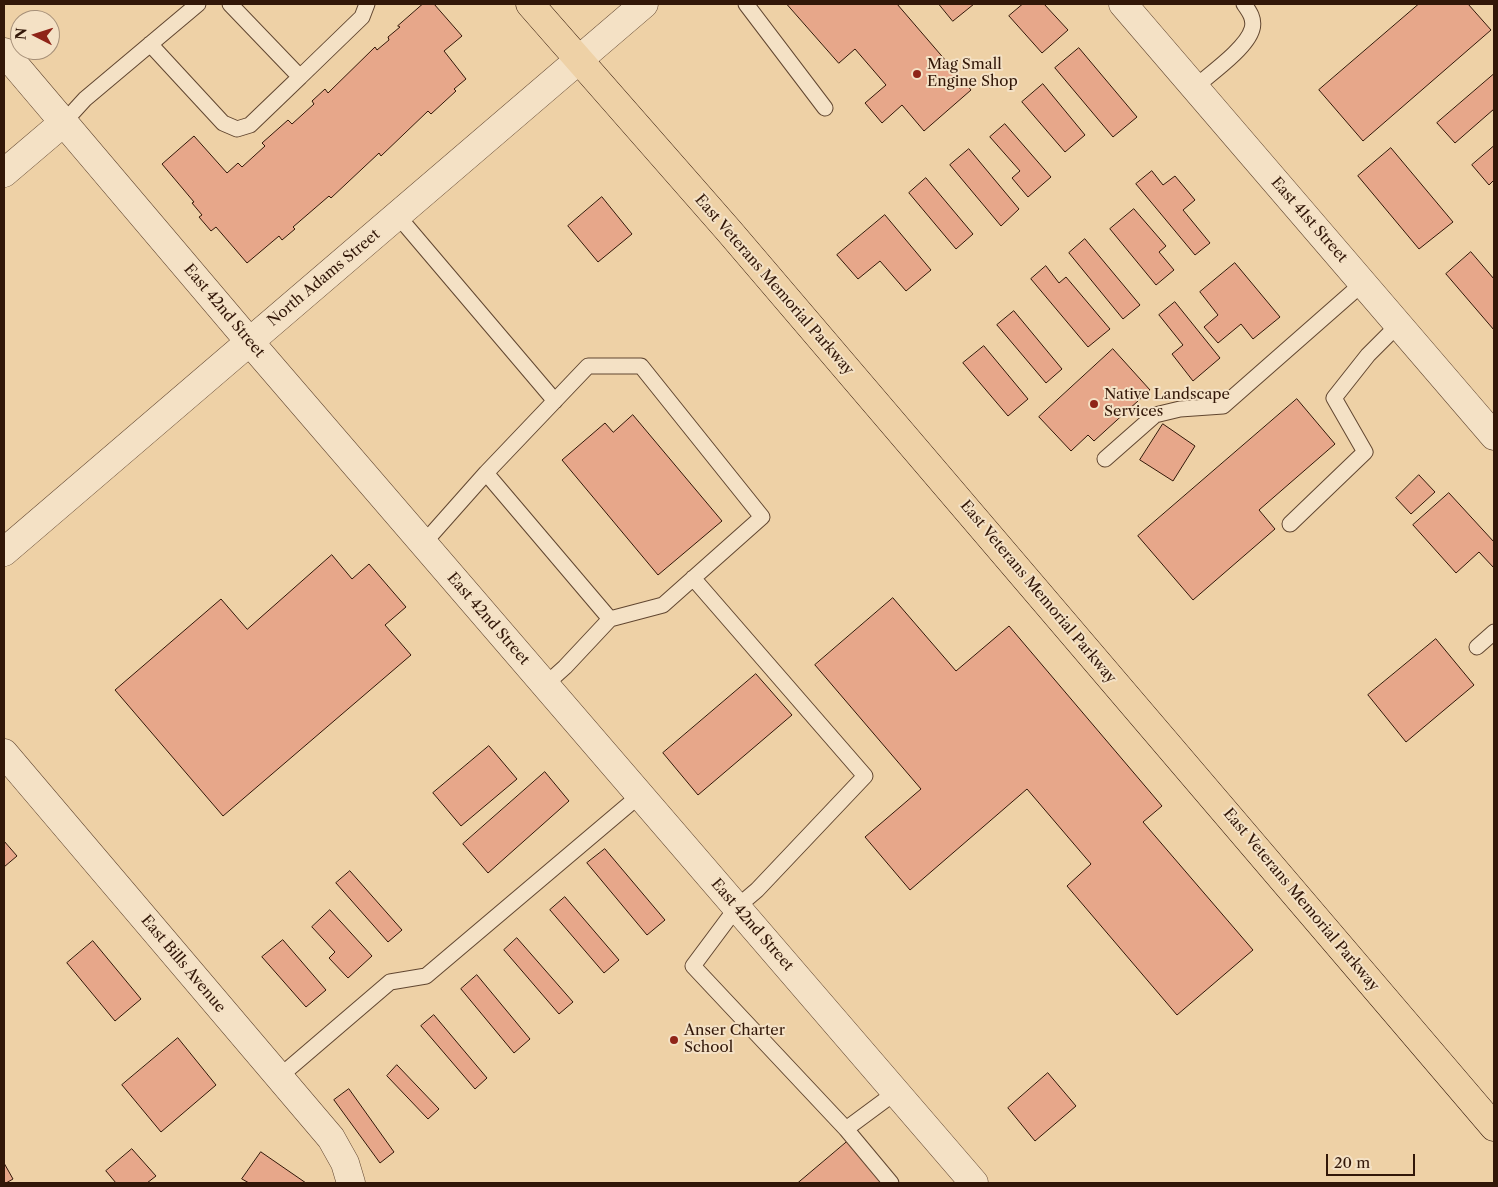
<!DOCTYPE html>
<style>
body{margin:0}
#map{position:relative;width:1498px;height:1187px;overflow:hidden;background:#eed1a6;font-family:"Libre Caslon Text",serif}
canvas{display:block}
.frame{position:absolute;inset:0;border:5px solid #321708;pointer-events:none}
.north{position:absolute;left:10px;top:10px;width:50px;height:50px;box-sizing:border-box;background:#f4e1c5;border:1px solid #a69079;border-radius:50%;rotate:275deg;font-size:14px;font-weight:700;line-height:20px;text-align:center;color:#321708}
.north::after{content:'';display:block;margin:auto;width:18px;height:22px;background:#8f2418;clip-path:polygon(50% 0,100% 100%,50% 72%,0 100%)}
.scale{position:absolute;left:1326px;top:1154px;width:89px;height:22px;box-sizing:border-box;border:2px solid #321708;border-top:0;padding-left:6px;font-size:15px;line-height:18px;white-space:nowrap;color:#321708;-webkit-text-stroke:4px #f4e1c5;paint-order:stroke}
</style>
<div id="map">
<canvas width="1498" height="1187"></canvas>
<div class="frame"></div>
<div class="north">N</div>
<div class="scale">20 m</div>
</div>
<script>
const g = document.querySelector('canvas').getContext('2d');
g.lineJoin = 'round';
function paint(path, color) { g.fillStyle = color; g.fill(path, 'evenodd'); }
function strokePath(path, color, width, dash) { g.strokeStyle = color; g.lineWidth = width; g.lineCap = dash ? 'butt' : 'round'; g.setLineDash(dash || []); g.stroke(path); }
function drawText(font, color, halo, rows, align = 'center') {
  g.font = font + ' "Libre Caslon Text",serif'; g.lineWidth = 4; g.setLineDash([]); g.textBaseline = 'middle'; g.strokeStyle = halo; g.fillStyle = color; for (const [text, x, y, turn = 0] of rows) {
    g.save(); g.translate(x, y); g.rotate((+turn || 0) * Math.PI / 180); g.textAlign = isNaN(turn) ? turn : align; if (halo) g.strokeText(text, 0, 0); g.fillText(text, 0, 0); g.restore();
  }
}
const building = new Path2D(`
 M 423,4 L 434,4 L 462,36 L 444,51 L 466,79 L 454,89 L 456,91 L 431,114 L 428,111 L 381,156 L 379,153 L 331,198 L 329,196 L 293,227 L 295,229 L 282,240 L 279,236 L 247,263 L 216,227 L 211,231 L 199,217 L 202,215 L 192,203 L 194,202 L 162,164 L 194,136 L 227,173 L 238,163 L 242,167 L 265,146 L 262,143 L 288,120 L 292,124 L 314,104 L 312,101 L 325,89 L 328,93 L 375,47 L 377,50 L 389,40 L 388,37 L 400,27 L 398,26 Z
 M 787,4 L 897,4 L 971,90 L 924,131 L 902,105 L 882,123 L 865,103 L 886,85 L 855,49 L 839,63 Z
 M 939,4 L 974,4 L 953,21 Z
 M 1023,4 L 1044,4 L 1068,30 L 1042,53 L 1009,16 Z
 M 1419,4 L 1468,4 L 1491,30 L 1363,141 L 1319,90 Z
 M 1079,48 L 1137,117 L 1113,137 L 1055,68 Z
 M 1494,74 L 1494,109 L 1455,143 L 1437,123 Z
 M 1043,84 L 1085,135 L 1065,152 L 1022,102 Z
 M 1005,124 L 1051,177 L 1028,197 L 1012,178 L 1020,171 L 990,137 Z
 M 1494,146 L 1494,180 L 1489,185 L 1472,165 Z
 M 1391,148 L 1453,222 L 1419,249 L 1358,176 Z
 M 969,149 L 1019,209 L 1001,226 L 950,165 Z
 M 1152,171 L 1163,185 L 1175,176 L 1195,200 L 1183,210 L 1210,243 L 1195,255 L 1136,184 Z
 M 926,178 L 973,234 L 956,249 L 909,193 Z
 M 602,197 L 632,234 L 598,262 L 568,226 Z
 M 1134,209 L 1166,246 L 1159,252 L 1174,270 L 1156,285 L 1110,229 Z
 M 885,215 L 931,270 L 906,291 L 880,261 L 858,279 L 837,255 Z
 M 1085,239 L 1140,305 L 1123,319 L 1069,253 Z
 M 1471,252 L 1494,279 L 1494,330 L 1446,274 Z
 M 1235,263 L 1280,317 L 1253,339 L 1241,324 L 1218,343 L 1204,327 L 1218,315 L 1200,292 Z
 M 1046,266 L 1059,283 L 1066,277 L 1110,329 L 1088,347 L 1031,279 Z
 M 1175,302 L 1220,358 L 1193,381 L 1172,354 L 1183,345 L 1159,315 Z
 M 1014,311 L 1062,369 L 1046,383 L 997,325 Z
 M 984,346 L 1028,399 L 1008,416 L 963,363 Z
 M 1113,349 L 1150,390 L 1094,441 L 1088,435 L 1071,451 L 1039,417 Z
 M 1297,399 L 1335,444 L 1259,510 L 1275,529 L 1193,600 L 1138,536 Z
 M 633,415 L 722,521 L 658,575 L 562,460 L 605,423 L 613,432 Z
 M 1163,424 L 1195,446 L 1173,481 L 1140,460 Z
 M 1419,475 L 1435,492 L 1411,514 L 1396,498 Z
 M 1449,493 L 1494,542 L 1494,568 L 1479,552 L 1456,573 L 1413,525 Z
 M 332,555 L 352,579 L 369,564 L 406,607 L 385,625 L 411,655 L 223,816 L 115,690 L 221,599 L 247,629 Z
 M 893,598 L 956,671 L 1009,626 L 1162,806 L 1143,822 L 1253,950 L 1177,1015 L 1067,886 L 1091,864 L 1027,789 L 910,890 L 865,837 L 921,789 L 815,665 Z
 M 1436,639 L 1474,685 L 1406,742 L 1368,695 Z
 M 756,674 L 792,715 L 698,795 L 663,753 Z
 M 489,746 L 517,779 L 461,826 L 433,793 Z
 M 545,772 L 569,801 L 488,873 L 463,844 Z
 M 4,841 L 17,856 L 4,867 Z
 M 605,849 L 665,920 L 647,935 L 587,863 Z
 M 350,871 L 402,930 L 388,942 L 336,883 Z
 M 565,897 L 619,960 L 604,973 L 550,910 Z
 M 330,910 L 372,956 L 348,978 L 329,958 L 335,952 L 312,927 Z
 M 517,938 L 573,1002 L 559,1014 L 504,950 Z
 M 283,940 L 326,990 L 306,1007 L 262,957 Z
 M 93,941 L 141,999 L 115,1021 L 67,963 Z
 M 477,975 L 530,1039 L 514,1053 L 461,989 Z
 M 434,1015 L 487,1078 L 475,1089 L 421,1026 Z
 M 178,1038 L 216,1085 L 161,1132 L 122,1085 Z
 M 397,1065 L 439,1109 L 428,1119 L 387,1076 Z
 M 1048,1073 L 1076,1106 L 1035,1141 L 1008,1108 Z
 M 349,1089 L 394,1152 L 380,1163 L 334,1100 Z
 M 848,1141 L 884,1183 L 798,1183 Z
 M 132,1149 L 156,1176 L 147,1183 L 116,1183 L 106,1171 Z
 M 261,1152 L 306,1183 L 249,1183 L 242,1179 Z
 M 4,1163 L 13,1179 L 6,1183 L 4,1183 Z`);
const service = new Path2D(`
 M 230,4 L 300,77 L 362,17 L 367,4
 M 746,4 L 825,108
 M 150,44 L 223,123 L 237,129 L 250,125 L 300,77
 M 1195,87 C 1210,74 1247,48 1252,29 C 1255,19 1249,11 1244,4
 M 64,122 L 85,99 L 198,4
 M 397,215 L 555,401
 M 1105,459 L 1155,415 L 1180,409 L 1223,406 L 1363,283
 M 486,473 L 588,366 L 641,366 L 762,517 L 663,605 L 610,619
 M 1290,524 L 1365,452 L 1334,398 L 1368,355 L 1398,325
 M 423,544 L 486,473 L 610,619 L 565,667 L 545,685
 M 693,578 L 865,776 L 757,890 L 737,907 L 693,966 L 846,1129
 M 1477,647 L 1494,632
 M 279,1077 L 390,982 L 426,976 L 640,795
 M 891,1183 L 846,1129 L 896,1092`);
const minor = new Path2D(`
 M 1123,4 L 1494,436
 M 4,52 L 249,341 L 974,1183
 M 4,173 L 64,122
 M 4,753 L 331,1138 L 345,1163 L 351,1183`);
const tertiary = new Path2D(`
 M 4,552 L 644,4`);
const primary = new Path2D(`
 M 530,4 L 729,231 L 1494,1127`);
const markers = [
 [917,74,5,"#8f2418"],
 [1094,404,5,"#8f2418"],
 [674,1040,5,"#8f2418"]
];
const poiNames = [
 ["Mag Small",927,65],
 ["Engine Shop",927,82],
 ["Native Landscape",1104,395],
 ["Services",1104,412],
 ["Anser Charter",684,1031],
 ["School",684,1048]
];
const streetNames = [
 ["East 41st Street",1309,220,49],
 ["North Adams Street",324,278,-40],
 ["East Veterans Memorial Parkway",774,285,49],
 ["East 42nd Street",224,311,50],
 ["East Veterans Memorial Parkway",1038,592,50],
 ["East 42nd Street",488,619,49],
 ["East Veterans Memorial Parkway",1301,900,50],
 ["East 42nd Street",752,925,49],
 ["East Bills Avenue",183,964,50]
];
paint(building, '#e7a78a');
strokePath(building, '#321708', 1);
strokePath(service, '#614630', 17);
strokePath(minor, '#614630', 29);
strokePath(tertiary, '#614630', 29);
strokePath(primary, '#321708', 29);
strokePath(service, '#f4e1c5', 15);
strokePath(minor, '#f4e1c5', 28);
strokePath(tertiary, '#f4e1c5', 28);
strokePath(primary, '#eed1a6', 28);
for (const [x, y, r, color] of markers) { const dot = new Path2D(); dot.arc(x, y, r, 0, 2 * Math.PI); g.fillStyle = color; g.fill(dot); strokePath(dot, '#f4e1c5', 2); }
drawText('15px', '#321708', '#f4e1c5', poiNames, 'left');
drawText('15px', '#321708', '#f4e1c5', streetNames);
</script>
